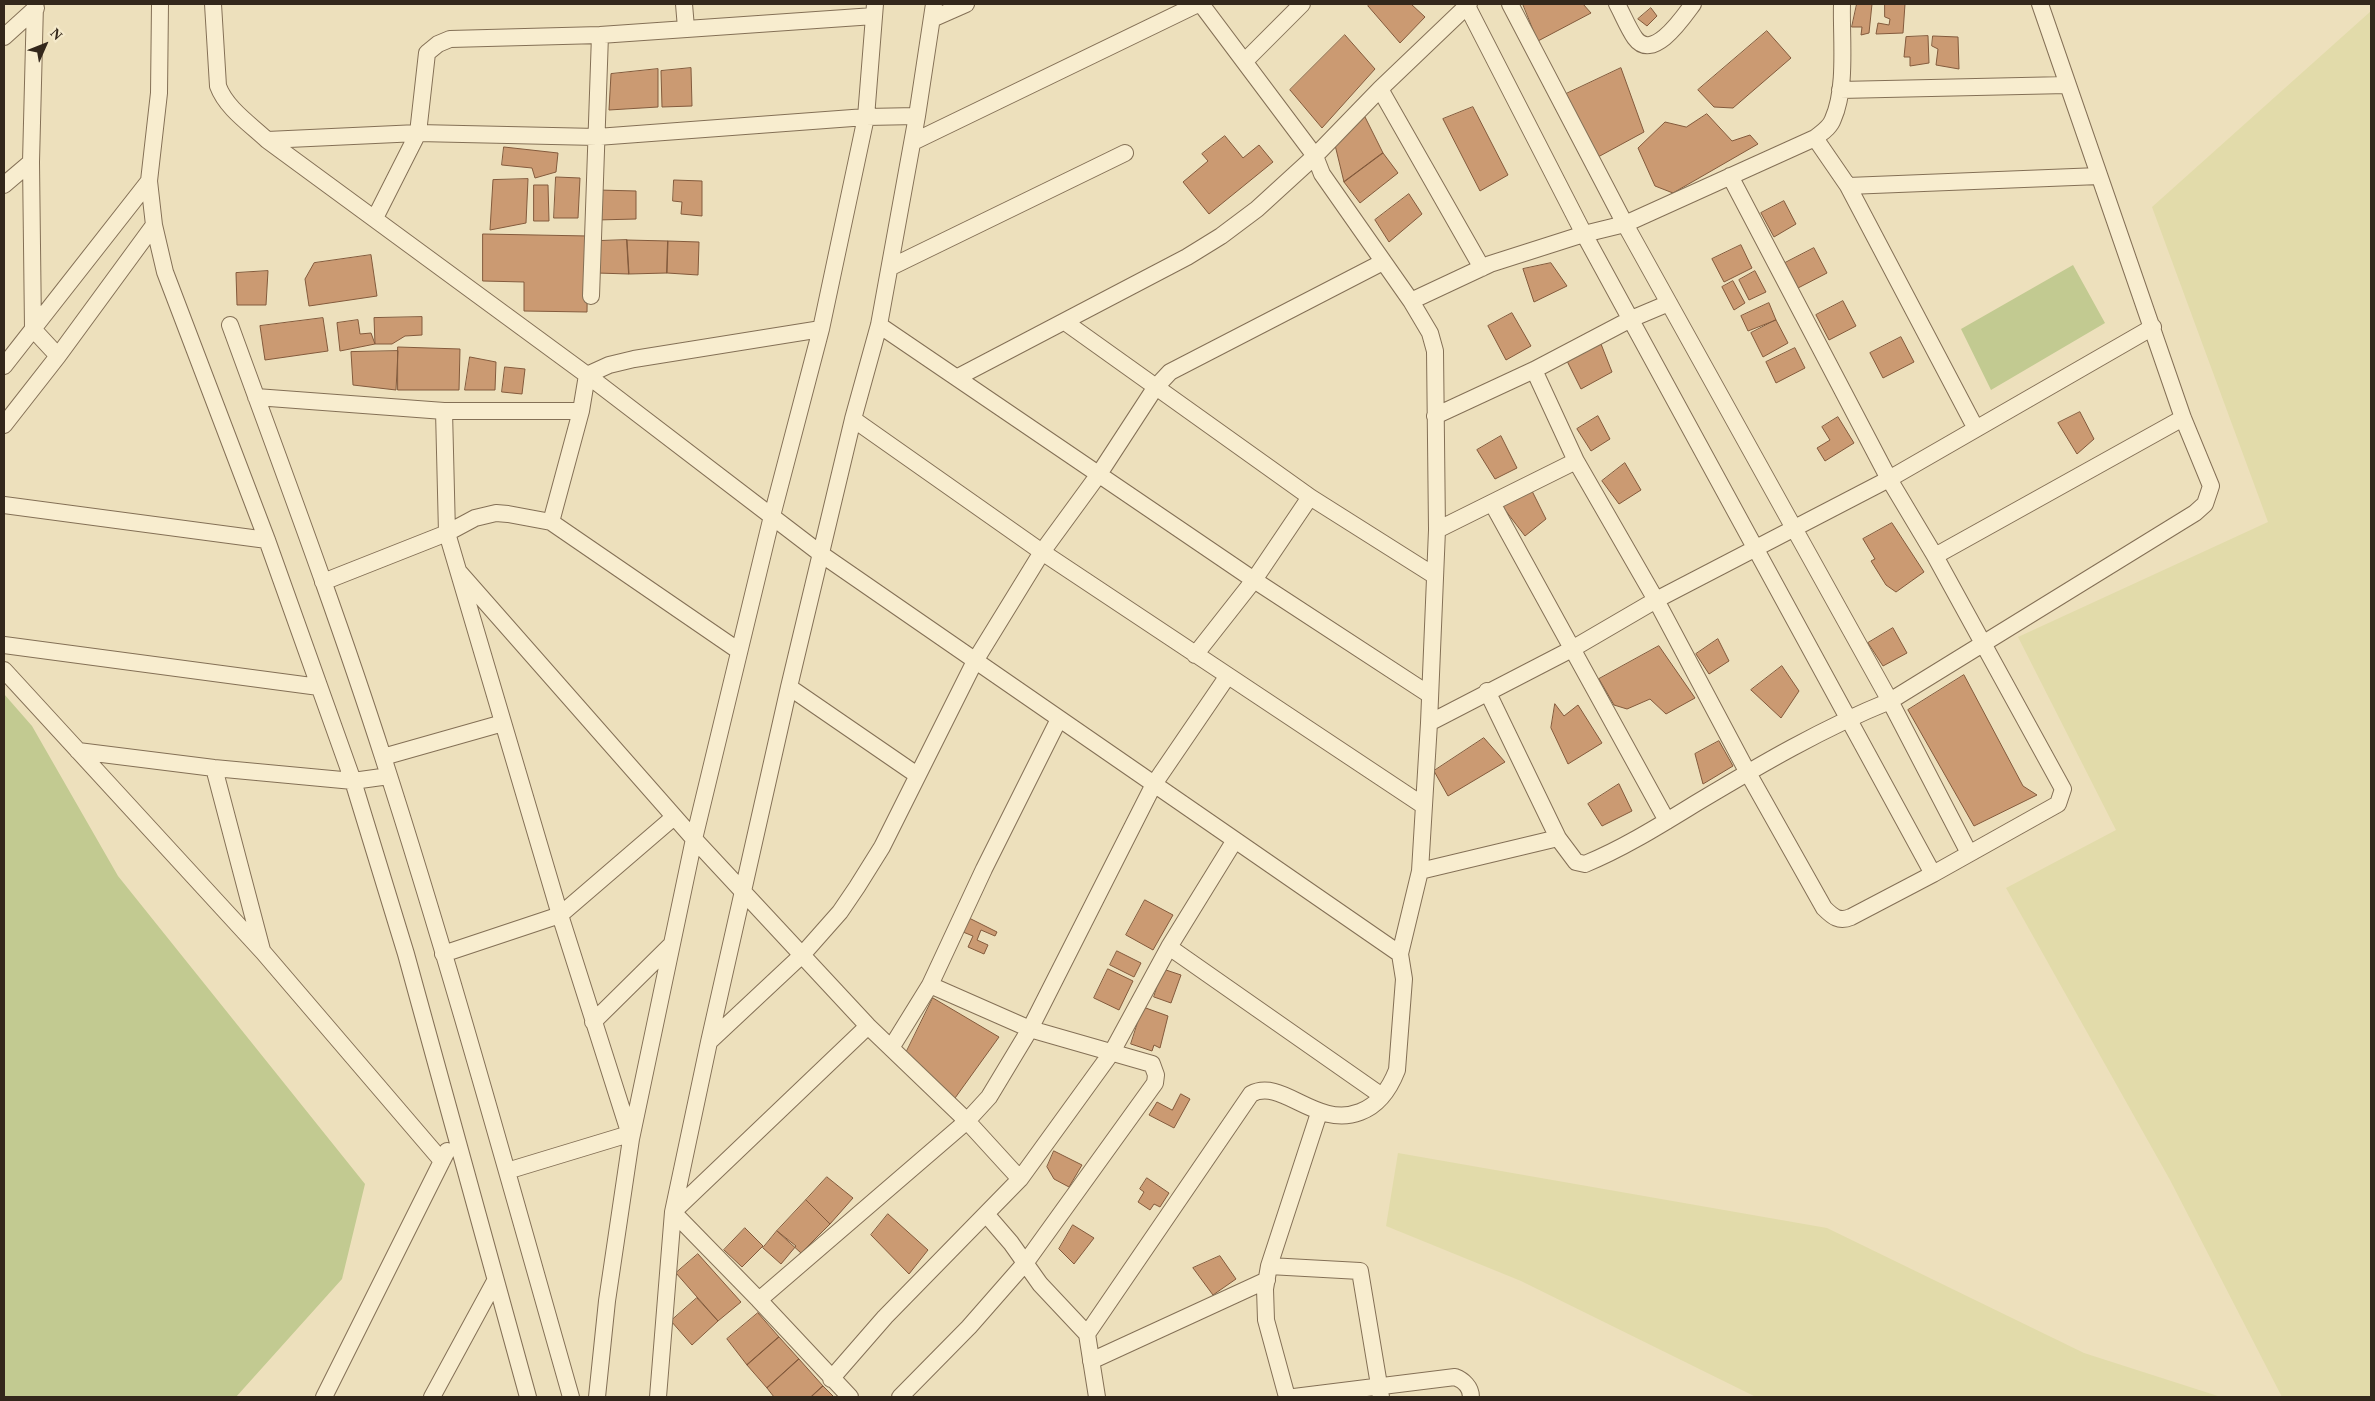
<!DOCTYPE html>
<style>
body{margin:0}
#map{position:relative;width:2375px;height:1401px;overflow:hidden;background:#ede0bc;font-family:Georgia,serif}
canvas{display:block}
.frame{position:absolute;inset:0;border:5px solid #33271b;pointer-events:none}
.north{position:absolute;left:20px;top:20px;width:50px;height:50px;-webkit-text-stroke:4px #f5eacb;paint-order:stroke;rotate:46deg;font-size:14px;font-weight:700;line-height:20px;text-align:center;color:#33271b}
.north::after{content:'';display:block;margin:auto;width:18px;height:22px;background:#33271b;clip-path:polygon(50% 0,100% 100%,50% 72%,0 100%)}
</style>
<div id="map">
<canvas width="2375" height="1401"></canvas>
<div class="frame"></div>
<div class="north">N</div>
</div>
<script>
const g = document.querySelector('canvas').getContext('2d');
g.lineJoin = 'round';
function paint(path, color) { g.fillStyle = color; g.fill(path, 'evenodd'); }
function strokePath(path, color, width, dash) { g.strokeStyle = color; g.lineWidth = width; g.lineCap = dash ? 'butt' : 'round'; g.setLineDash(dash || []); g.stroke(path); }
const farmland = new Path2D(`
 M 2371,11 L 2371,1397 L 2282,1397 L 2170,1180 L 2006,888 L 2116,830 L 2018,637 L 2268,522 L 2152,207 Z
 M 1398,1153 L 1827,1228 L 2084,1353 L 2221,1397 L 1756,1397 L 1521,1281 L 1386,1226 Z`);
const green = new Path2D(`
 M 2073,265 L 2105,323 L 1991,390 L 1961,329 Z
 M 4,694 L 32,726 L 118,876 L 365,1184 L 342,1279 L 236,1397 L 4,1397 Z`);
const building = new Path2D(`
 M 1370,4 L 1411,4 L 1425,17 L 1400,43 L 1368,6 Z
 M 1523,4 L 1583,4 L 1591,13 L 1538,41 Z
 M 1857,4 L 1872,4 L 1869,33 L 1861,35 L 1862,27 L 1852,27 Z
 M 1885,4 L 1905,4 L 1903,33 L 1876,34 L 1878,23 L 1889,25 L 1890,19 L 1885,17 Z
 M 1651,8 L 1657,16 L 1647,26 L 1638,19 Z
 M 1767,31 L 1791,58 L 1733,108 L 1714,107 L 1698,90 Z
 M 1345,35 L 1375,69 L 1322,128 L 1290,90 Z
 M 1928,36 L 1929,63 L 1910,66 L 1910,57 L 1904,57 L 1906,37 Z
 M 1933,36 L 1958,37 L 1959,69 L 1936,65 L 1938,49 L 1932,46 Z
 M 691,68 L 692,106 L 662,107 L 661,71 Z
 M 1621,68 L 1644,132 L 1598,157 L 1566,94 Z
 M 658,69 L 658,107 L 609,110 L 611,74 Z
 M 1473,107 L 1508,175 L 1480,191 L 1443,119 Z
 M 1707,114 L 1732,141 L 1750,135 L 1758,144 L 1673,193 L 1655,186 L 1638,148 L 1665,122 L 1686,127 Z
 M 1365,117 L 1383,153 L 1344,182 L 1335,145 Z
 M 1225,136 L 1243,158 L 1259,145 L 1273,162 L 1209,214 L 1183,182 L 1208,161 L 1202,154 Z
 M 504,147 L 558,153 L 556,172 L 535,178 L 532,168 L 502,165 Z
 M 1383,153 L 1398,173 L 1360,203 L 1344,182 Z
 M 556,177 L 580,178 L 578,218 L 554,218 Z
 M 528,179 L 526,223 L 490,230 L 493,180 Z
 M 674,180 L 702,181 L 702,216 L 681,214 L 682,202 L 673,201 Z
 M 534,185 L 548,185 L 549,221 L 534,221 Z
 M 598,190 L 636,191 L 636,219 L 597,220 Z
 M 1409,194 L 1422,214 L 1389,242 L 1375,220 Z
 M 1784,201 L 1796,224 L 1774,237 L 1761,213 Z
 M 483,234 L 588,236 L 587,312 L 524,311 L 524,282 L 483,281 Z
 M 627,240 L 668,241 L 667,273 L 629,274 Z
 M 627,240 L 629,274 L 597,273 L 598,241 Z
 M 668,241 L 699,242 L 698,275 L 667,273 Z
 M 1741,245 L 1752,268 L 1724,282 L 1712,259 Z
 M 1814,248 L 1827,273 L 1798,288 L 1785,263 Z
 M 371,255 L 377,296 L 309,306 L 305,279 L 314,263 Z
 M 1551,263 L 1567,286 L 1534,302 L 1523,269 Z
 M 268,271 L 266,305 L 237,305 L 236,273 Z
 M 1755,271 L 1766,292 L 1749,300 L 1739,280 Z
 M 1733,281 L 1745,303 L 1734,310 L 1722,287 Z
 M 1843,301 L 1856,326 L 1829,340 L 1816,315 Z
 M 1769,303 L 1776,320 L 1748,331 L 1741,316 Z
 M 1512,313 L 1531,346 L 1506,360 L 1488,326 Z
 M 422,317 L 422,335 L 405,336 L 392,344 L 375,344 L 374,318 Z
 M 323,318 L 328,351 L 265,360 L 260,326 Z
 M 358,320 L 360,334 L 371,333 L 375,344 L 340,351 L 337,323 Z
 M 1776,320 L 1788,343 L 1763,357 L 1751,333 Z
 M 1901,337 L 1914,362 L 1883,378 L 1870,353 Z
 M 1601,344 L 1612,372 L 1581,389 L 1567,361 Z
 M 398,347 L 460,349 L 459,390 L 398,390 Z
 M 1795,348 L 1805,368 L 1776,383 L 1766,362 Z
 M 398,351 L 396,390 L 353,385 L 351,352 Z
 M 470,357 L 496,362 L 495,390 L 465,390 Z
 M 505,367 L 525,369 L 522,394 L 502,392 Z
 M 2080,412 L 2094,439 L 2077,454 L 2058,423 Z
 M 1598,416 L 1610,439 L 1591,451 L 1577,429 Z
 M 1838,417 L 1854,443 L 1825,461 L 1817,448 L 1830,440 L 1822,427 Z
 M 1501,436 L 1517,468 L 1495,479 L 1477,450 Z
 M 1625,463 L 1641,490 L 1619,504 L 1602,481 Z
 M 1532,491 L 1546,519 L 1525,536 L 1502,506 Z
 M 1892,523 L 1924,572 L 1896,592 L 1886,585 L 1871,561 L 1875,559 L 1863,539 Z
 M 1893,628 L 1907,653 L 1883,666 L 1868,643 Z
 M 1718,639 L 1729,661 L 1709,674 L 1696,654 Z
 M 1659,646 L 1695,698 L 1666,714 L 1650,699 L 1627,709 L 1614,705 L 1599,679 Z
 M 1782,666 L 1799,691 L 1781,718 L 1751,690 Z
 M 1964,675 L 2023,786 L 2037,795 L 1974,826 L 1908,710 Z
 M 1555,704 L 1564,716 L 1578,705 L 1602,743 L 1568,764 L 1551,728 Z
 M 1484,738 L 1505,762 L 1448,796 L 1434,771 Z
 M 1719,741 L 1733,766 L 1703,784 L 1695,754 Z
 M 1619,784 L 1632,811 L 1602,826 L 1588,804 Z
 M 1145,900 L 1173,915 L 1153,950 L 1126,935 Z
 M 969,918 L 997,932 L 995,936 L 981,930 L 977,940 L 988,945 L 984,954 L 968,947 L 973,936 L 963,932 Z
 M 1117,951 L 1141,963 L 1134,977 L 1110,965 Z
 M 1108,969 L 1133,981 L 1119,1010 L 1094,998 Z
 M 1163,969 L 1181,975 L 1171,1003 L 1154,997 Z
 M 933,998 L 999,1037 L 950,1105 L 903,1059 Z
 M 1143,1007 L 1168,1016 L 1160,1048 L 1154,1045 L 1152,1051 L 1131,1044 Z
 M 1181,1094 L 1190,1099 L 1174,1128 L 1149,1115 L 1157,1102 L 1172,1110 Z
 M 1054,1151 L 1082,1165 L 1069,1187 L 1054,1179 L 1047,1167 Z
 M 827,1177 L 853,1198 L 830,1224 L 806,1200 Z
 M 1147,1178 L 1169,1193 L 1160,1207 L 1154,1204 L 1150,1210 L 1138,1202 L 1144,1192 L 1140,1189 Z
 M 806,1200 L 830,1224 L 801,1253 L 777,1231 Z
 M 888,1214 L 928,1250 L 909,1274 L 871,1235 Z
 M 1073,1225 L 1094,1238 L 1074,1264 L 1059,1249 Z
 M 745,1228 L 763,1246 L 742,1267 L 724,1250 Z
 M 777,1231 L 796,1246 L 781,1264 L 763,1248 Z
 M 698,1254 L 741,1302 L 718,1321 L 676,1273 Z
 M 1220,1256 L 1236,1279 L 1213,1295 L 1193,1268 Z
 M 697,1298 L 718,1321 L 692,1345 L 671,1321 Z
 M 758,1313 L 779,1337 L 747,1365 L 727,1339 Z
 M 779,1337 L 799,1359 L 767,1388 L 747,1365 Z
 M 799,1359 L 823,1386 L 811,1397 L 774,1397 L 767,1388 Z
 M 823,1386 L 834,1397 L 811,1397 Z`);
const street = new Path2D(`
 M 35,4 L 31,162 L 33,329 L 58,356
 M 160,4 L 159,93 L 149,181 L 154,225 L 165,272 L 267,540 L 353,781 L 406,954 L 528,1397
 M 213,4 L 218,86 C 226,108 250,124 267,140 L 587,375 L 821,554 L 1400,954
 M 684,4 L 686,28
 M 1466,4 L 1584,234 L 1933,874
 M 1510,4 L 1625,224 L 1890,701 L 1969,853
 M 1617,4 C 1623,15 1628,28 1635,38 C 1653,63 1684,16 1693,4
 M 932,19 L 966,4
 M 4,37 L 36,8
 M 1245,61 L 1302,4
 M 1380,89 L 1482,268
 M 1840,90 L 2067,85
 M 1815,138 L 1848,186 L 1975,427
 M 267,140 L 418,133 L 597,137 L 866,117 L 917,116
 M 913,142 L 1198,4
 M 4,185 L 31,162
 M 1848,186 L 2099,176
 M 375,218 L 418,133 L 427,53 L 438,44 L 450,39 L 600,35 L 874,16
 M 891,267 L 1125,153
 M 591,296 L 600,35
 M 1411,301 L 1490,264 L 1584,234 L 1625,224 L 1815,138 C 1821,133 1830,128 1833,119 C 1847,88 1841,38 1842,4
 M 1065,322 L 1310,497 L 1435,576
 M 230,325 C 282,468 336,611 383,757 C 451,968 510,1183 571,1397
 M 879,325 L 1254,580 L 1430,695
 M 4,366 L 149,181
 M 1534,370 L 1576,461 L 1656,600 L 1748,773 L 1824,908 C 1833,917 1839,922 1851,917 L 1933,874 L 2058,804 L 2063,789 L 1935,556 L 1889,479 L 1730,176
 M 958,377 L 1187,257 L 1221,236 L 1257,209 L 1315,156 L 1380,89 L 1469,4
 M 256,397 L 444,411 L 581,411
 M 444,411 L 447,533 L 560,915 L 631,1138
 M 1435,416 L 1534,370 L 1631,319 L 1669,303
 M 853,419 L 1042,552 L 1424,806
 M 4,425 L 58,356 L 154,225
 M 1492,503 L 1667,821
 M 4,505 L 267,540
 M 551,522 L 581,411 L 587,375 L 609,365 L 634,359 L 821,329
 M 1437,530 L 1576,461
 M 1935,556 L 2183,418
 M 459,572 L 694,839 L 868,1026 L 967,1121 L 1020,1179
 M 323,582 L 447,533 L 475,518 L 496,513 L 508,514 L 551,522 L 739,651
 M 4,645 L 319,687
 M 1195,655 L 1254,580 L 1310,497
 M 4,670 L 263,952 L 442,1161
 M 789,687 L 917,775
 M 1487,691 L 1558,838 L 1576,862 L 1585,864 C 1624,848 1662,824 1698,802 C 1760,765 1823,728 1890,701 L 2195,513 L 2205,504 L 2211,486 L 2183,418 L 2040,4
 M 1429,723 L 1572,649 L 1656,600 L 1889,479 L 2153,327
 M 78,751 L 214,768 L 353,781 L 389,776
 M 383,757 L 503,723
 M 214,768 L 262,950
 M 1420,871 L 1558,838
 M 1169,947 L 1382,1096
 M 443,954 L 560,915 L 674,817
 M 593,1022 L 672,944
 M 868,1026 L 673,1212 L 759,1300 L 967,1121 L 989,1097 L 1030,1029 L 1154,784 L 1227,677
 M 709,1042 L 802,955 L 840,912 L 857,887 L 882,847 L 975,661 L 1042,552 L 1099,474 L 1155,388 L 1170,372 L 1383,262
 M 891,1048 L 930,985 L 984,869 L 1059,719
 M 507,1171 L 629,1134
 M 986,1214 L 1011,1243 L 1040,1284 L 1087,1334
 M 1269,1266 L 1360,1271 L 1381,1397
 M 759,1300 L 850,1397
 M 1091,1361 L 1267,1280
 M 831,1379 L 885,1317 L 1020,1179 L 1112,1052 L 1169,947 L 1235,840
 M 324,1397 L 447,1151
 M 432,1397 L 495,1281
 M 597,1397 L 607,1301 L 631,1139 L 694,839 L 772,516 L 821,329 L 866,117 L 875,4
 M 658,1397 L 673,1212 L 709,1042 L 789,687 L 853,419 L 879,325 L 917,116 L 934,4
 M 900,1397 L 969,1327 L 1026,1262 L 1155,1083 L 1156,1075 L 1152,1064 L 1030,1029 L 930,985
 M 1097,1397 L 1087,1334 L 1251,1094 C 1282,1077 1316,1129 1360,1112 C 1379,1105 1390,1088 1397,1070 L 1404,979 L 1400,954 L 1420,871 L 1429,723 L 1437,530 L 1435,351 L 1430,333 L 1411,301 L 1322,174 L 1315,156 L 1201,4
 M 1287,1397 L 1266,1320 L 1265,1289 L 1269,1266 L 1319,1113
 M 1294,1397 L 1455,1377 C 1463,1380 1471,1387 1471,1397`);
paint(farmland, '#e2dbaa');
paint(green, '#c2ca91');
paint(building, '#cb9a72');
strokePath(building, '#835a3c', 1);
strokePath(street, '#847056', 18);
strokePath(street, '#f8edcf', 16);
</script>
